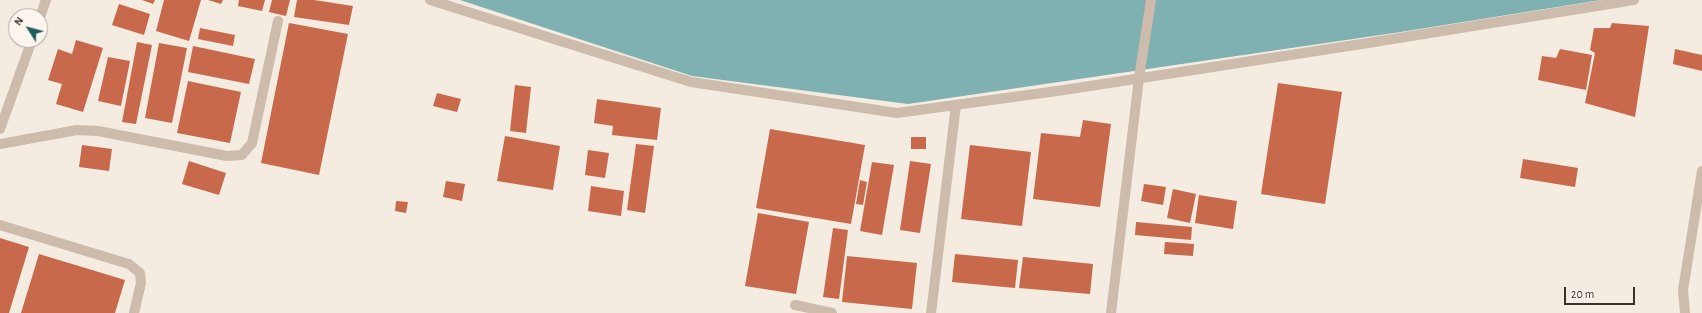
<!DOCTYPE html>
<style>
body{margin:0}
#map{position:relative;width:1702px;height:313px;overflow:hidden;background:#f4ebe1;font-family:"Alegreya Sans",sans-serif}
canvas{display:block}
.north{position:absolute;left:8px;top:8px;width:40px;height:40px;box-sizing:border-box;background:#fbf5ee;border:1px solid #aea6a0;border-radius:50%;rotate:306deg;font-size:11px;font-weight:700;line-height:16px;text-align:center;color:#3b302b}
.north::after{content:'';display:block;margin:auto;width:14px;height:18px;background:#1f5a5e;clip-path:polygon(50% 0,100% 100%,50% 72%,0 100%)}
.scale{position:absolute;left:1564px;top:287px;width:71px;height:18px;box-sizing:border-box;border:2px solid #3b302b;border-top:0;padding-left:5px;font-size:12px;line-height:14px;white-space:nowrap;color:#3b302b;-webkit-text-stroke:3px #fbf5ee;paint-order:stroke}
</style>
<div id="map">
<canvas width="1702" height="313"></canvas>
<div class="north">N</div>
<div class="scale">20 m</div>
</div>
<script>
const g = document.querySelector('canvas').getContext('2d');
g.lineJoin = 'round';
function paint(path, color) { g.fillStyle = color; g.fill(path, 'evenodd'); }
function strokePath(path, color, width, dash) { g.strokeStyle = color; g.lineWidth = width; g.lineCap = dash ? 'butt' : 'round'; g.setLineDash(dash || []); g.stroke(path); }
const water = new Path2D(`
 M 460,0 L 1601,0 L 1394,33 L 908,104 L 692,76 Z`);
const building = new Path2D(`
 M 142,0 L 155,0 L 153,4 Z
 M 164,0 L 201,0 L 189,41 L 156,31 Z
 M 208,0 L 223,0 L 221,4 Z
 M 239,0 L 265,0 L 262,11 L 238,6 Z
 M 272,0 L 290,0 L 286,16 L 269,12 Z
 M 297,0 L 314,0 L 353,6 L 349,25 L 294,17 Z
 M 119,4 L 150,14 L 144,35 L 112,25 Z
 M 289,23 L 348,34 L 319,175 L 261,163 Z
 M 1612,23 L 1649,26 L 1635,117 L 1585,103 L 1595,53 L 1590,50 L 1594,28 L 1610,28 Z
 M 200,28 L 235,35 L 233,46 L 198,39 Z
 M 76,40 L 103,48 L 83,112 L 56,104 L 62,84 L 48,80 L 58,49 L 72,54 Z
 M 137,42 L 152,45 L 136,124 L 122,122 Z
 M 159,43 L 187,48 L 172,123 L 145,118 Z
 M 193,46 L 255,59 L 249,84 L 188,72 Z
 M 1560,49 L 1592,55 L 1586,90 L 1538,80 L 1542,56 L 1556,58 Z
 M 1675,49 L 1702,55 L 1702,71 L 1673,64 Z
 M 108,57 L 130,61 L 121,106 L 98,101 Z
 M 188,81 L 241,92 L 230,143 L 177,133 Z
 M 1278,83 L 1342,92 L 1325,204 L 1261,194 Z
 M 515,85 L 531,87 L 526,133 L 510,131 Z
 M 437,93 L 461,99 L 457,112 L 433,106 Z
 M 597,99 L 661,108 L 657,140 L 612,135 L 613,126 L 594,123 Z
 M 1083,120 L 1111,124 L 1100,207 L 1033,199 L 1041,133 L 1080,137 Z
 M 770,129 L 865,145 L 851,224 L 756,208 Z
 M 505,136 L 560,146 L 553,190 L 497,181 Z
 M 911,137 L 926,137 L 926,149 L 911,149 Z
 M 636,144 L 654,146 L 645,213 L 627,210 Z
 M 82,145 L 112,149 L 109,171 L 79,167 Z
 M 970,145 L 1031,152 L 1022,226 L 961,219 Z
 M 588,150 L 609,153 L 605,178 L 585,175 Z
 M 1523,159 L 1578,168 L 1575,187 L 1520,178 Z
 M 189,161 L 226,173 L 219,195 L 182,184 Z
 M 910,161 L 931,164 L 920,233 L 900,230 Z
 M 872,162 L 894,165 L 882,235 L 860,231 Z
 M 860,180 L 867,182 L 863,205 L 856,204 Z
 M 446,181 L 465,184 L 462,201 L 443,197 Z
 M 1144,184 L 1166,187 L 1163,205 L 1141,201 Z
 M 591,186 L 624,191 L 621,216 L 588,211 Z
 M 1173,189 L 1196,194 L 1190,223 L 1167,218 Z
 M 1199,195 L 1237,201 L 1233,229 L 1195,223 Z
 M 396,201 L 408,202 L 406,213 L 395,211 Z
 M 758,213 L 809,222 L 796,294 L 745,286 Z
 M 1136,222 L 1192,227 L 1191,240 L 1135,235 Z
 M 833,228 L 848,230 L 839,299 L 823,297 Z
 M 0,238 L 29,247 L 9,313 L 0,313 Z
 M 1165,242 L 1194,244 L 1193,256 L 1164,254 Z
 M 39,254 L 125,280 L 115,313 L 21,313 Z
 M 955,254 L 1018,260 L 1015,288 L 952,282 Z
 M 847,256 L 917,263 L 912,309 L 842,302 Z
 M 1023,257 L 1093,264 L 1090,294 L 1019,288 Z`);
const street = new Path2D(`
 M 430,0 L 691,82 L 897,113 L 1064,90 L 1368,43 L 1634,0
 M 40,17 L 46,0
 M 0,129 L 32,40
 M 0,144 L 77,130 L 98,131 L 227,156 L 242,155 L 252,143 L 278,21
 M 0,225 L 129,264 L 140,273 L 141,283 L 134,313
 M 795,305 L 832,313
 M 931,313 L 956,105
 M 1111,313 L 1139,78 L 1151,0
 M 1685,313 L 1683,290 L 1702,171`);
paint(water, '#7fb0b2');
paint(building, '#c8694b');
strokePath(street, '#cdbbac', 10);
</script>
